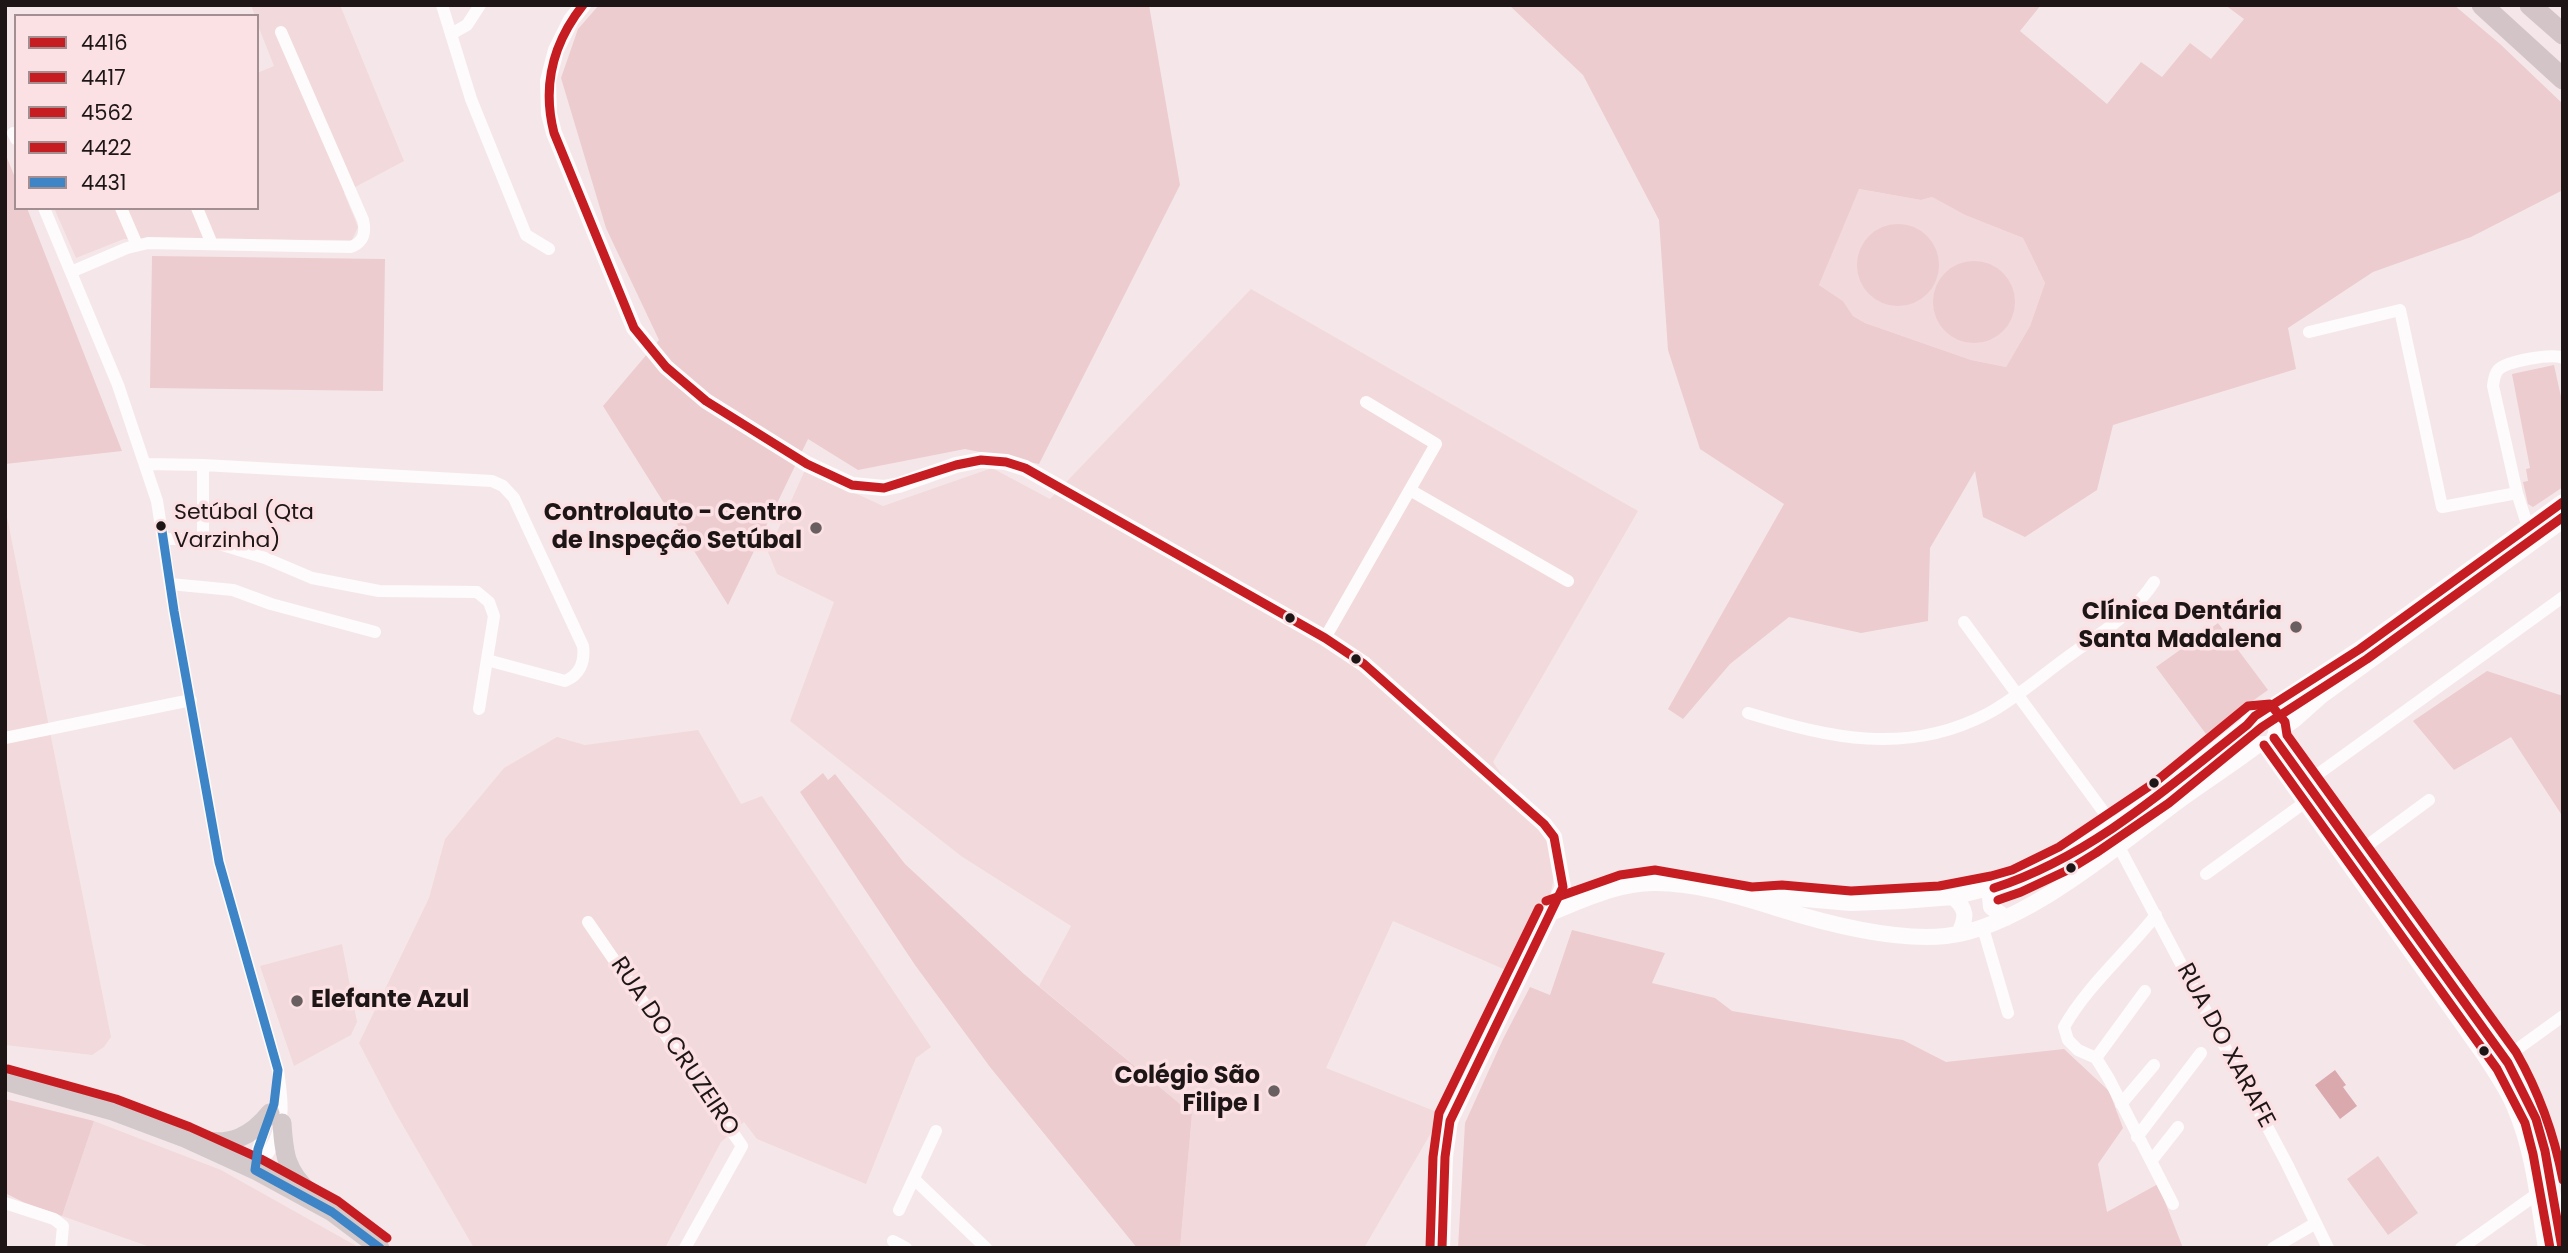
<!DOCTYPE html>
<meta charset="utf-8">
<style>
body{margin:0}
#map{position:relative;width:2568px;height:1253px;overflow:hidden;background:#f5e7e9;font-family:Poppins,sans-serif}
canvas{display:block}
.frame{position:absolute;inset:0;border:7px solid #1e1516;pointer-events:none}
.legend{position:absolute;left:14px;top:14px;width:245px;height:196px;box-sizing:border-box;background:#fbe1e4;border:2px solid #a38f92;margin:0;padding:9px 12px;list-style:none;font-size:21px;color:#1e1516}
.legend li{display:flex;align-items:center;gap:14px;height:35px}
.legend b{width:35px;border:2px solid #a38f92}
</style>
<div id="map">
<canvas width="2568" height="1253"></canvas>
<div class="frame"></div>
<ul class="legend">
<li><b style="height:9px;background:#c61d23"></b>4416</li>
<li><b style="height:9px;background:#c61d23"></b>4417</li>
<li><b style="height:9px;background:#c61d23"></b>4562</li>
<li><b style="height:9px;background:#c61d23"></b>4422</li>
<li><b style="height:9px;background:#3d85c6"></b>4431</li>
</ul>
</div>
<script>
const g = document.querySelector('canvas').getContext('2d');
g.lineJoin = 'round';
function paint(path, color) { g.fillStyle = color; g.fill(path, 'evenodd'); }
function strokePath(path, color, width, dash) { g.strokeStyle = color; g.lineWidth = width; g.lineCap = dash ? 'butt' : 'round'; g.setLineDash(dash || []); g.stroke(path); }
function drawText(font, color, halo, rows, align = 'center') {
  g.font = font + ' Poppins,sans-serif'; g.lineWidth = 7; g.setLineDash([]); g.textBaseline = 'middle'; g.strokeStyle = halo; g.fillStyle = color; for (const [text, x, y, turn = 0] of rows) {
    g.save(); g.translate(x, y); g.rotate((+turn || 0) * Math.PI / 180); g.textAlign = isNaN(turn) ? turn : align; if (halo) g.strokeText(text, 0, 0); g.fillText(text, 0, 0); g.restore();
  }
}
const built = new Path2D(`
 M 251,5 L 340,5 L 404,161 L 344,193 L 358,227 L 352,240 L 124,239 L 76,258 L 54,208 L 257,208 L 257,73 L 274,66 L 257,23 L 257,16 L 255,16 Z
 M 1858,189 L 1921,200 L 1932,197 L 1965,215 L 2023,238 L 2045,283 L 2030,326 L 2006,367 L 1971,360 L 1865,323 L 1853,316 L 1843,301 L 1819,285 Z
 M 1251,289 L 1638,511 L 1493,762 L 1548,843 L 1554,877 L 1550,896 L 1515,974 L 1393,921 L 1326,1068 L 1442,1114 L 1364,1248 L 1180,1248 L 1192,1114 L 1039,986 L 1071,926 L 961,856 L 790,721 L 834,602 L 777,574 L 768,552 L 805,470 L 883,506 L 992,468 L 1050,499 Z
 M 5,507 L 111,1037 L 104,1047 L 92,1055 L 5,1045 Z
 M 698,730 L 741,804 L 762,796 L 931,1047 L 916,1058 L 866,1184 L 757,1139 L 744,1122 L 721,1142 L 665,1248 L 474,1248 L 394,1110 L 359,1043 L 429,898 L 445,839 L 504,768 L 557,737 L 585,745 Z
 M 342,944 L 357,1022 L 351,1035 L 294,1066 L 260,966 Z
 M 94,1121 L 221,1170 L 360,1248 L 153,1248 L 62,1216 Z`);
const green = new Path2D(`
 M 599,5 L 1149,5 L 1180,185 L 1039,464 L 965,449 L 858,470 L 808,439 L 728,605 L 603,406 L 659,340 L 606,228 L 561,78 L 578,29 Z
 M 1509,5 L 2041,5 L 2020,31 L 2107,104 L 2141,62 L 2162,77 L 2190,43 L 2211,59 L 2244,19 L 2225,5 L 2454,5 L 2500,44 L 2563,104 L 2563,190 L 2471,237 L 2373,272 L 2288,328 L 2296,369 L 2113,425 L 2097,490 L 2025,537 L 1983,517 L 1975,471 L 1930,548 L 1928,621 L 1861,633 L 1789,617 L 1730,664 L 1683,719 L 1668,709 L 1784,504 L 1700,449 L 1668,350 L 1659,220 L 1583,75 ZM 1859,189 L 1921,200 L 1932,197 L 1965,215 L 2023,238 L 2045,283 L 2030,326 L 2006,367 L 1971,360 L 1865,323 L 1853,316 L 1843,301 L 1819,285 Z
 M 5,153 L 16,180 L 16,208 L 27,208 L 122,451 L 5,464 Z
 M1857 265a41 41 0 1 1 82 0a41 41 0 1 1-82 0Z
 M 152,256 L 385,259 L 383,391 L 150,388 Z
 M1933 302a41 41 0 1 1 82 0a41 41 0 1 1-82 0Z
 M 2554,365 L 2563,406 L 2563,487 L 2533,507 L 2528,504 L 2523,482 L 2528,481 L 2526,469 L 2530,468 L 2512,374 Z
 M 2218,623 L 2268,690 L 2206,734 L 2156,667 Z
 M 2487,671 L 2563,696 L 2563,817 L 2511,737 L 2454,770 L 2413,721 Z
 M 823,773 L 828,780 L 835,774 L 905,864 L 1024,974 L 1192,1114 L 1180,1248 L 1137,1248 L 990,1067 L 915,965 L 800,792 Z
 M 1572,930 L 1665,953 L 1652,983 L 1715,998 L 1732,1011 L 1903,1040 L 1946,1062 L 2064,1049 L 2109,1091 L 2123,1128 L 2098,1164 L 2107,1212 L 2158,1184 L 2183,1248 L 1458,1248 L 1465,1123 L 1503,1039 L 1530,987 L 1550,995 Z
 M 5,1099 L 94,1121 L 62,1216 L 23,1202 L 5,1193 Z
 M 2378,1156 L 2418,1213 L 2388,1235 L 2347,1179 Z`);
const water = new Path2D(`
 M 2335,1070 L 2346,1085 L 2343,1087 L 2357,1106 L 2340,1119 L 2315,1085 Z`);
const street = new Path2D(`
 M 442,5 L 471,99 L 526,235 L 549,249
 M 451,34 L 467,25 L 480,5
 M 13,133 L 16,139
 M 44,208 L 118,385 L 157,501 L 174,611 L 219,862 L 278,1070 C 284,1114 286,1135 255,1170
 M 121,208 L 137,245
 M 197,208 L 212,244
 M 71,272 L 127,248 L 148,243 L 351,247 C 364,242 366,233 363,220 L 281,32
 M 2309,332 L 2400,310 L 2442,507 L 2517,493
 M 147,464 L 203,465 L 203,539 L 164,539
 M 203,465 L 492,481 L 503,486 L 514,498 L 583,646 C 585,662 580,675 565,681 L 487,660
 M 1410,490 L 1568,581
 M 2528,527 L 2517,493 L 2493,386 C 2494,380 2494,375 2498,370 C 2506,361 2552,353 2563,358
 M 203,539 L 265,558 L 312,578 L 379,591 L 477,592 L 489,602 L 494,616 L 479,709
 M 170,584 L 233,590 L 271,604 L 375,632
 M 1964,622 L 2114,826
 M 1325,638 L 1436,444 L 1366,402
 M 1748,713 C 1830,738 1906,756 1987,714 C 2015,699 2040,677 2066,658 C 2097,635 2133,615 2154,582
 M 5,738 L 191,700
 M 2307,782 L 2563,597
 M 2118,845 L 2287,1164 L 2328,1248
 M 2357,853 L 2429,800
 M 2206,874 L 2304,803
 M 2156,915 C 2127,952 2087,986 2064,1027 L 2068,1040 L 2078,1050 L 2096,1058 L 2109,1079 L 2173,1204
 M 588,922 L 742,1146 L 685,1248
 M 1983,928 L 2008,1013
 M 2096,1058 L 2145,991
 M 2505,1058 L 2563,1016
 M 2121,1104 L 2154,1065
 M 2137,1137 L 2201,1053
 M 2152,1160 L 2178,1127
 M 255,1170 L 258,1149 L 267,1121
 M 914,1179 L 986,1248
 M 5,1203 L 54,1219 L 63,1226 L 61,1248
 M 899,1210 L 936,1131
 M 893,1241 L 906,1248
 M 2273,1248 L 2316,1223
 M 2461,1248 L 2537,1194`);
const secondary = new Path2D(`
 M 583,5 L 571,20 L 556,50 L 548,81 L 549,114 L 554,133 L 634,328 L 666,367 L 706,401 L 807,464 L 852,485 L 884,488 L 899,485 L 956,465 L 981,460 L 1006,462 L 1025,468 L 1325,638 L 1364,664 L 1544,824 L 1554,837 L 1563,887 L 1450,1121 L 1445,1157 L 1442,1248
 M 2276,732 L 2294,720 L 2321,696 L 2563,520
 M 2274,738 L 2508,1063 L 2536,1119 L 2545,1151 L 2562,1248
 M 2264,744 L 2485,1056 C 2496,1073 2508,1090 2515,1108 C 2534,1152 2538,1201 2546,1248
 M 1994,888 L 1990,897 L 1991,907 L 2006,918
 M 1953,897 C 1967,909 1967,917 1959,933
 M 1751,899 L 1782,897 L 1851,903 L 1902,901 L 1953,897 L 2016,881 L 2065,858 L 2114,826 L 2161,793 L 2247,725 L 2249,720 L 2261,714 L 2360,649 L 2563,502
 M 1550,913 C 1583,900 1620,882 1656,883 C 1698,883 1741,897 1780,909 C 1828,924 1896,941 1946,936 C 2022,928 2116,847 2177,802 C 2204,782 2233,764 2259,744`);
const primary = new Path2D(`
 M 5,1081 L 113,1111 L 185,1138 L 255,1170 L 332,1212 L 380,1248
 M 282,1123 C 284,1155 286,1171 310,1193
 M 201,1140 C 230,1146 251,1137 270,1113`);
const highway = new Path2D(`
 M 2482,5 L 2563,79
 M 2530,5 L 2563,34`);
const bus1 = new Path2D(`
 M 2274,738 L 2508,1063 L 2536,1119 L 2545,1151 L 2562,1248
 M 1994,888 C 2090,857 2169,787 2247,725 L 2255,716 L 2360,649 L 2563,502`);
const bus2 = new Path2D(`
 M 2264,745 L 2497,1069 L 2525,1123 L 2533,1154 L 2550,1248
 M 1998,900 L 2021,892 L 2070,869 L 2096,853 L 2169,803 L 2262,727 L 2367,659 L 2563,517`);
const bus3 = new Path2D(`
 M 1546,901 L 1620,875 L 1655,870 L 1752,887 L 1782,885 L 1851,891 L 1939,886 L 1991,876 L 2012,870 L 2059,847 L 2154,783 L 2248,706 L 2270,704 L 2285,722 L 2287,735 L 2516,1052 C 2539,1092 2554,1134 2563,1180
 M 8,1069 L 116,1099 L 190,1127 L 261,1159 L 338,1201 L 387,1238
 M 1430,1248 L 1433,1157 L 1439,1113 L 1539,908`);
const bus4 = new Path2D(`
 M 583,5 C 553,43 542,86 554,133 L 634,328 L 666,367 L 706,401 L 807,464 L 852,485 L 884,488 L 956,465 L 981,460 L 1006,462 L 1025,468 L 1325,638 L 1364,664 L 1544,824 L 1554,837 L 1563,887 L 1450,1121 L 1445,1157 L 1442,1248`);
const bus5 = new Path2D(`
 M 161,524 L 174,611 L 219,862 L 278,1070 L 274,1104 L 258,1149 L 255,1170 L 332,1212 L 380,1248`);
const markers = [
 [161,526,6,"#1e1516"],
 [816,528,7,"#695e60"],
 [1290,618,6,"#1e1516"],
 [2296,627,7,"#695e60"],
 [1356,659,6,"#1e1516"],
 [2154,783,6,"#1e1516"],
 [2071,868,6,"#1e1516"],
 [297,1001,7,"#695e60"],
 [2484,1051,6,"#1e1516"],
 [1274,1091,7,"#695e60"]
];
const busNames = [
 ["Setúbal (Qta",174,513],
 ["Varzinha)",174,541]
];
const poiNames = [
 ["Controlauto - Centro",802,514],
 ["de Inspeção Setúbal",802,542],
 ["Clínica Dentária",2282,613],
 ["Santa Madalena",2282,641],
 ["Elefante Azul",311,1001,"left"],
 ["Colégio São",1260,1077],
 ["Filipe I",1260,1105]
];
const streetNames = [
 ["RUA DO XARAFE",2225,1046,62],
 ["RUA DO CRUZEIRO",674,1047,56]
];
paint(built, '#f2d9db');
paint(green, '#eccccf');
paint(water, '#daa9ae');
strokePath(street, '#fefbfc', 12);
strokePath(secondary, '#fefbfc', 16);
strokePath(primary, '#d3c9ca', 19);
strokePath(highway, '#d3c5c7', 21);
strokePath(bus1, '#c61d23', 9);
strokePath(bus2, '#c61d23', 9);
strokePath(bus3, '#c61d23', 9);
strokePath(bus4, '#c61d23', 9);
strokePath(bus5, '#3d85c6', 9);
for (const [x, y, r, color] of markers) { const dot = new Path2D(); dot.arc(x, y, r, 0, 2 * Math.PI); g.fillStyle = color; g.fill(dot); strokePath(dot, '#fbe1e4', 2.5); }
drawText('22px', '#1e1516', '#fbe1e4', busNames, 'left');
drawText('bold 24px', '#1e1516', '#fbe1e4', poiNames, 'right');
drawText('24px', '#1e1516', '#fbe1e4', streetNames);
</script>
